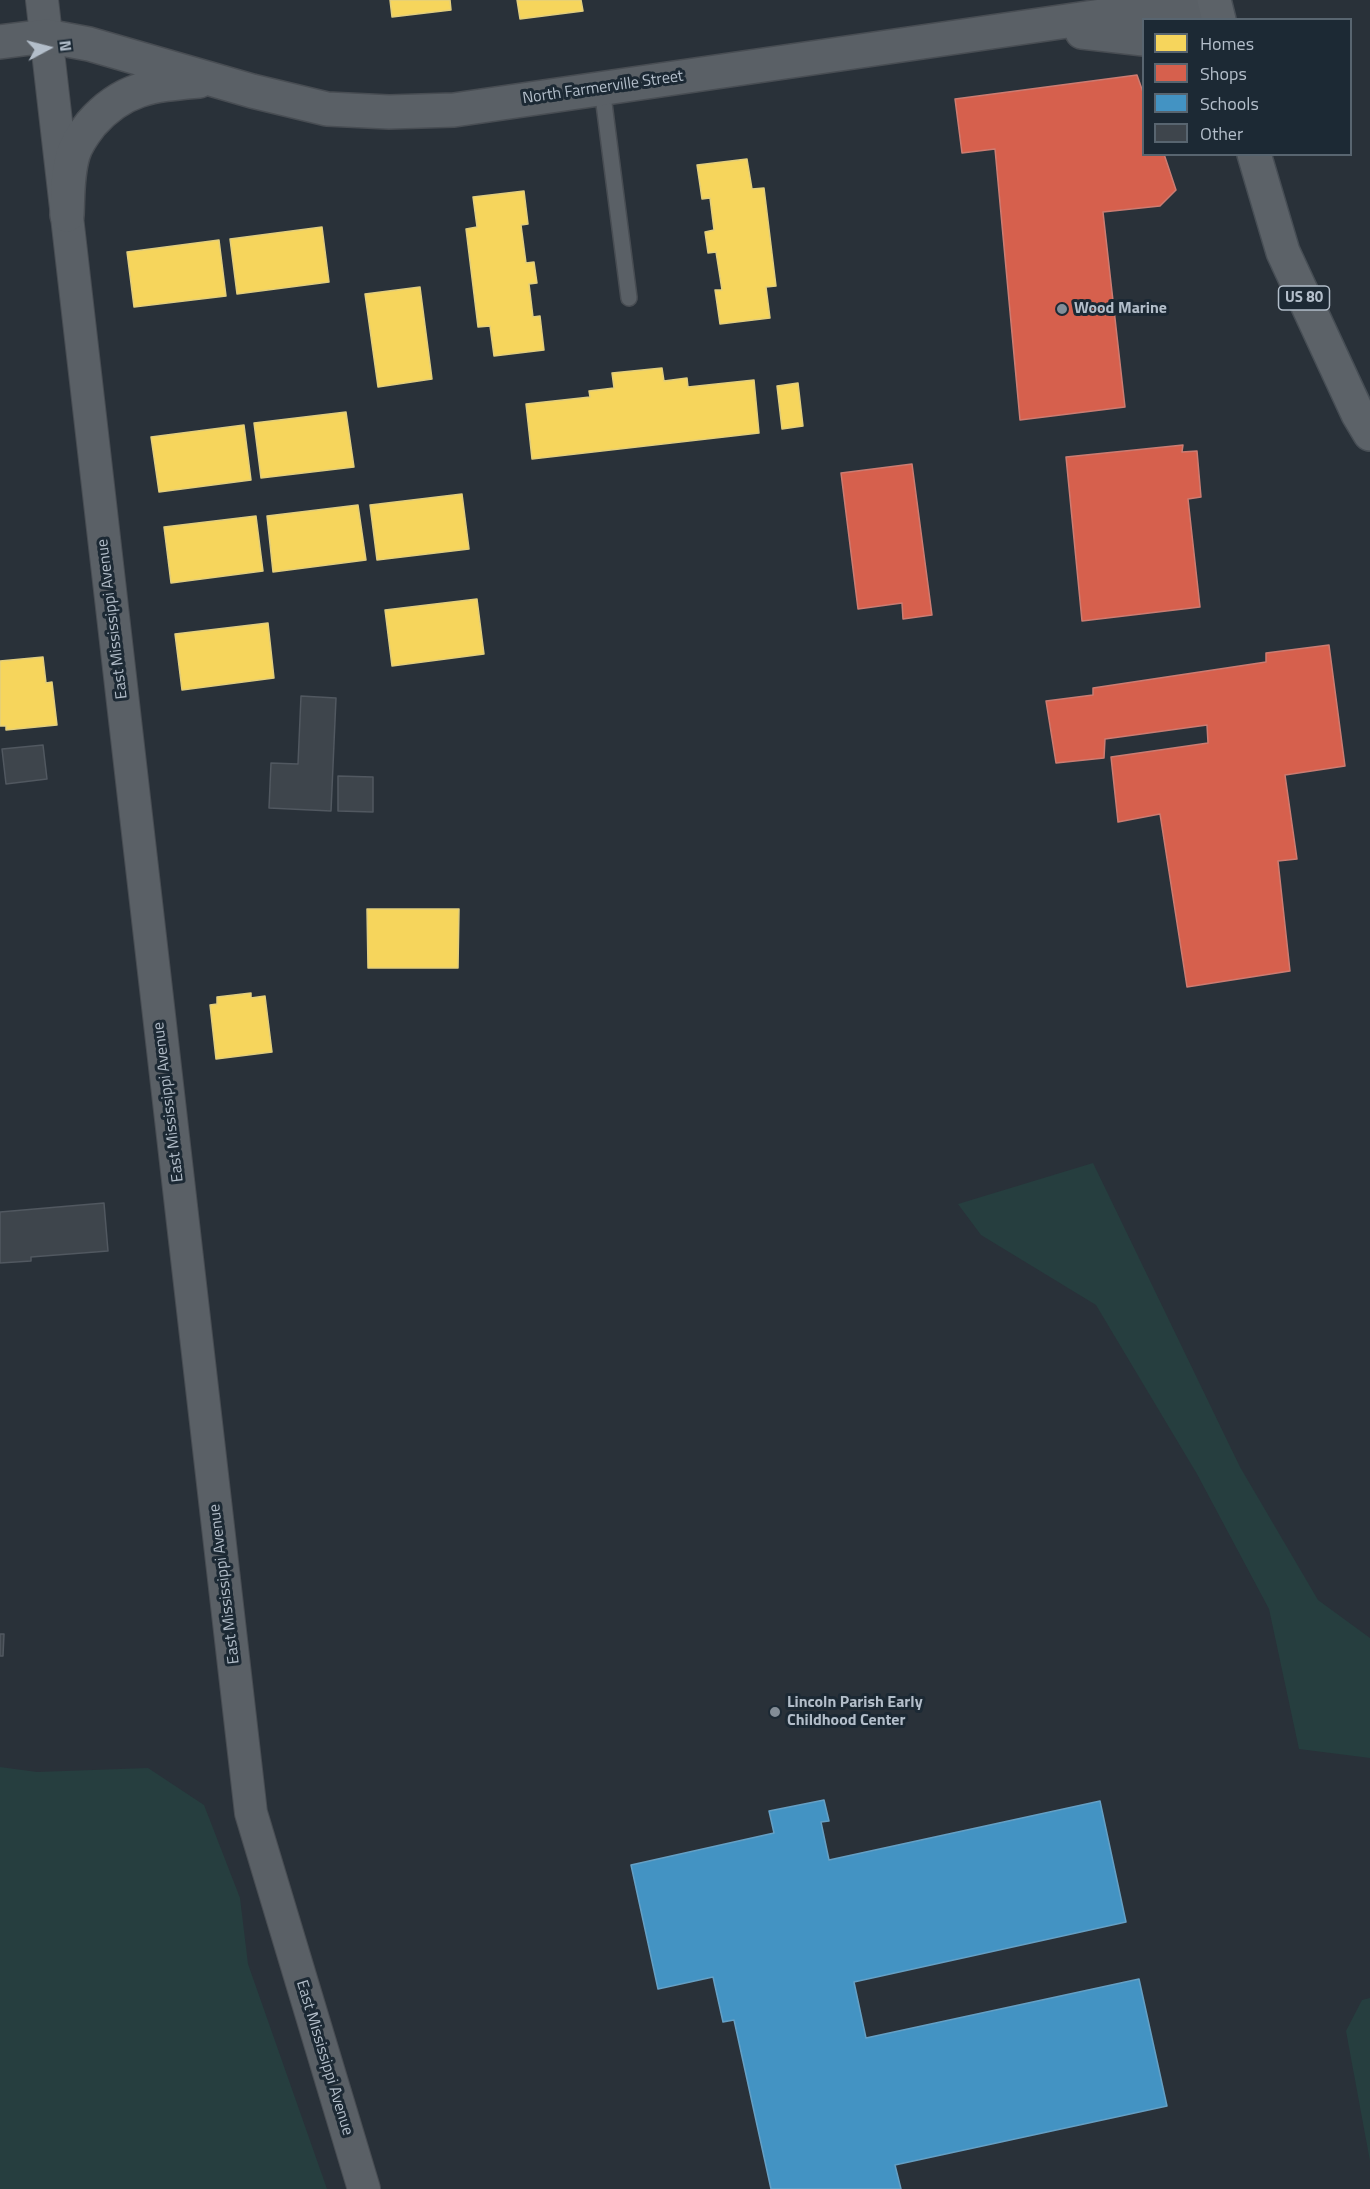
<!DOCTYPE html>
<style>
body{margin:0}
#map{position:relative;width:1370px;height:2189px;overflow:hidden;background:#293139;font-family:"Titillium Web",sans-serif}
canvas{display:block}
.legend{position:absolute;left:1142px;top:18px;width:210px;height:138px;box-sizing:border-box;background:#1c2934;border:2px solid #586570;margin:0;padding:8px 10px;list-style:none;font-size:18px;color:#b3beca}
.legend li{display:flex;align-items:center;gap:12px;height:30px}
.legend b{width:30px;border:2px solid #586570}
.north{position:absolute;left:18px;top:18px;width:60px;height:60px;-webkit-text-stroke:4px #1c2934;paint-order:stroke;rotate:83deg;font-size:16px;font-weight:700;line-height:24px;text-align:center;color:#b3beca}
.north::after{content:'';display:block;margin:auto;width:21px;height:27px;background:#b3beca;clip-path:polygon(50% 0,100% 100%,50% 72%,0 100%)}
</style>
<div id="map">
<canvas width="1370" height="2189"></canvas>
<ul class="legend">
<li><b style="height:16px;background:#f6d55c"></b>Homes</li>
<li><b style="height:16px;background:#d6604d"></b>Shops</li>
<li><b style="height:16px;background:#4393c3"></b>Schools</li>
<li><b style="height:16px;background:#3e454c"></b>Other</li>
</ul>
<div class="north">N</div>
</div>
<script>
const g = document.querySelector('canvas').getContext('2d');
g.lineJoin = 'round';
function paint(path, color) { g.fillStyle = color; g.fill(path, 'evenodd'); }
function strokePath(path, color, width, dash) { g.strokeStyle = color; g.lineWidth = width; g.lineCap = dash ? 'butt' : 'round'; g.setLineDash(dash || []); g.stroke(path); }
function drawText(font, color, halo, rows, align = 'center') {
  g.font = font + ' "Titillium Web",sans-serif'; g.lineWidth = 6; g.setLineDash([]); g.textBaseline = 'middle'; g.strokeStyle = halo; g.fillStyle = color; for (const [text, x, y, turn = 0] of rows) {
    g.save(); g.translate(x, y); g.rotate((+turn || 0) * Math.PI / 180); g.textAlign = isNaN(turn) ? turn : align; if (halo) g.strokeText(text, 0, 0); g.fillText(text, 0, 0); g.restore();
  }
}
const green = new Path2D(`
 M 1093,1163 L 1240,1467 L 1318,1600 L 1370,1638 L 1370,1758 L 1299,1749 L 1269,1609 L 1197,1474 L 1096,1305 L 981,1235 L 958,1204 Z
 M 0,1767 L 37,1772 L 148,1768 L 204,1805 L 240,1898 L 248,1964 L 327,2189 L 0,2189 Z
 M 1370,1998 L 1370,2161 L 1346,2031 L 1362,2000 Z`);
const homes = new Path2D(`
 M 390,0 L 450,0 L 451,10 L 392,17 Z
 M 517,0 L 581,0 L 583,11 L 520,19 Z
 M 747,159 L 752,189 L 764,188 L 776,286 L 766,287 L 770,318 L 720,324 L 715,290 L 722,290 L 716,252 L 708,253 L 705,232 L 714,230 L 710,198 L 702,199 L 697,165 Z
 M 524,191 L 528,224 L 521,225 L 526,263 L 534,262 L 537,283 L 529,284 L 533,317 L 540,316 L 544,350 L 494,356 L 490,326 L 478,327 L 466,229 L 477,227 L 473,197 Z
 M 322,227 L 329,282 L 237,294 L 230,239 Z
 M 219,240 L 226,296 L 134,307 L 127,252 Z
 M 420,287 L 432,379 L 378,387 L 365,294 Z
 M 662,368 L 664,381 L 687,378 L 688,387 L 754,380 L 759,433 L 532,459 L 526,404 L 590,397 L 589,391 L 614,388 L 612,373 Z
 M 798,383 L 803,426 L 782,429 L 777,386 Z
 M 346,412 L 354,467 L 261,478 L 254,423 Z
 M 244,425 L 251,480 L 159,492 L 151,437 Z
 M 462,494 L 469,549 L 377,560 L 370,505 Z
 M 358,505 L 366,560 L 273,572 L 267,516 Z
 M 256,516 L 263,571 L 171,583 L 164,527 Z
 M 477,599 L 484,654 L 392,666 L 385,610 Z
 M 268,623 L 274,678 L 182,690 L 175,634 Z
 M 43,657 L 46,683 L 52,682 L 57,725 L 6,730 L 6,726 L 0,726 L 0,661 Z
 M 367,909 L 459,909 L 458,968 L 368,968 Z
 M 251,993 L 251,998 L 265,996 L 272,1052 L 216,1059 L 210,1005 L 217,1004 L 217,997 Z`);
const shops = new Path2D(`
 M 1137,75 L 1144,95 L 1144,154 L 1164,154 L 1176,190 L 1160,206 L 1103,212 L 1125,407 L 1020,420 L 995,149 L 962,153 L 955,99 Z
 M 1183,445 L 1182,452 L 1197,451 L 1201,497 L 1188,499 L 1200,607 L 1082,621 L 1066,457 Z
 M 912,464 L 932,615 L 903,619 L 902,603 L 858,609 L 841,473 Z
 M 1329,645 L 1345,766 L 1285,775 L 1297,859 L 1278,861 L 1290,971 L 1187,987 L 1160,814 L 1118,822 L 1111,757 L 1208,743 L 1207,725 L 1105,739 L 1104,758 L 1056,763 L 1046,701 L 1093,695 L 1093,688 L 1266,662 L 1266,653 Z`);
const schools = new Path2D(`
 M 824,1800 L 829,1821 L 821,1822 L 829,1860 L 1100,1801 L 1126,1922 L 854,1982 L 866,2038 L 1139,1979 L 1167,2106 L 895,2165 L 901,2189 L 771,2189 L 734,2020 L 723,2022 L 713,1977 L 658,1989 L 631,1865 L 774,1833 L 769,1811 Z`);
const building = new Path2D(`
 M 301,696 L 336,698 L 331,811 L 269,808 L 271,763 L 298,764 Z
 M 43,745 L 47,779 L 6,784 L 2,749 Z
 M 338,776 L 373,777 L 373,812 L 338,811 Z
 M 104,1203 L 108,1251 L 31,1257 L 31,1261 L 0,1263 L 0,1212 Z
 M 0,1634 L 4,1634 L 3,1656 L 0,1656 Z`);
const service = new Path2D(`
 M 602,88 L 629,298`);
const minor = new Path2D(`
 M 42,0 L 251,1813 L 364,2189`);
const tertiary = new Path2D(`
 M 1082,32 L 1144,39
 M 0,42 L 46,36 L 89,44 L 252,91 L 327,109 L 389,112 L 454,110 L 1212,0
 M 67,215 C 68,195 67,175 73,155 C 76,144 84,133 91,124 C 123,87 154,85 199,81`);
const primary = new Path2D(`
 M 1214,0 L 1219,20
 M 1254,154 L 1283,252 L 1358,414 L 1370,434`);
const markers = [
 [1062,309,6,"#838d97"],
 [775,1712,6,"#838d97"]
];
const shields = [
 [1304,298,51]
];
const shieldNames = [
 ["US 80",1304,298]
];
const streetNames = [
 ["North Farmerville Street",603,88,-8],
 ["East Mississippi Avenue",113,619,-97],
 ["East Mississippi Avenue",169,1102,-97],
 ["East Mississippi Avenue",225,1584,-97],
 ["East Mississippi Avenue",324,2058,73]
];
const poiNames = [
 ["Wood Marine",1074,309],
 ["Lincoln Parish Early",787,1703],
 ["Childhood Center",787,1721]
];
paint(green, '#263e3f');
paint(homes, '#f6d55c');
strokePath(homes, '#e2ce7d', 1.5);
paint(shops, '#d6604d');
strokePath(shops, '#cc7c72', 1.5);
paint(schools, '#4393c3');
strokePath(schools, '#65a0c5', 1.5);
paint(building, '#3e454c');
strokePath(building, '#515860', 1.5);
strokePath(service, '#484d53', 18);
strokePath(minor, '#484d53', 34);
strokePath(tertiary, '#484d53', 36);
strokePath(primary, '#474e55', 36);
strokePath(service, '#5a6066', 15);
strokePath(minor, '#5a6066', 32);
strokePath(tertiary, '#5a6066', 33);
strokePath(primary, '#5c6268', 33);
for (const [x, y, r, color] of markers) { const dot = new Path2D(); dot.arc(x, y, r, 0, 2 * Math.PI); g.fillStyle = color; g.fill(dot); strokePath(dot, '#1c2934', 2); }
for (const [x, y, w] of shields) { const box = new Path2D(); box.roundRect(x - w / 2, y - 12, w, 24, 4.5); g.fillStyle = '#1c2934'; g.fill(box); strokePath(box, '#b3beca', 1.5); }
drawText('bold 15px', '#b3beca', null, shieldNames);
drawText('16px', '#b3beca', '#1c2934', streetNames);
drawText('bold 16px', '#b3beca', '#1c2934', poiNames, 'left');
</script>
